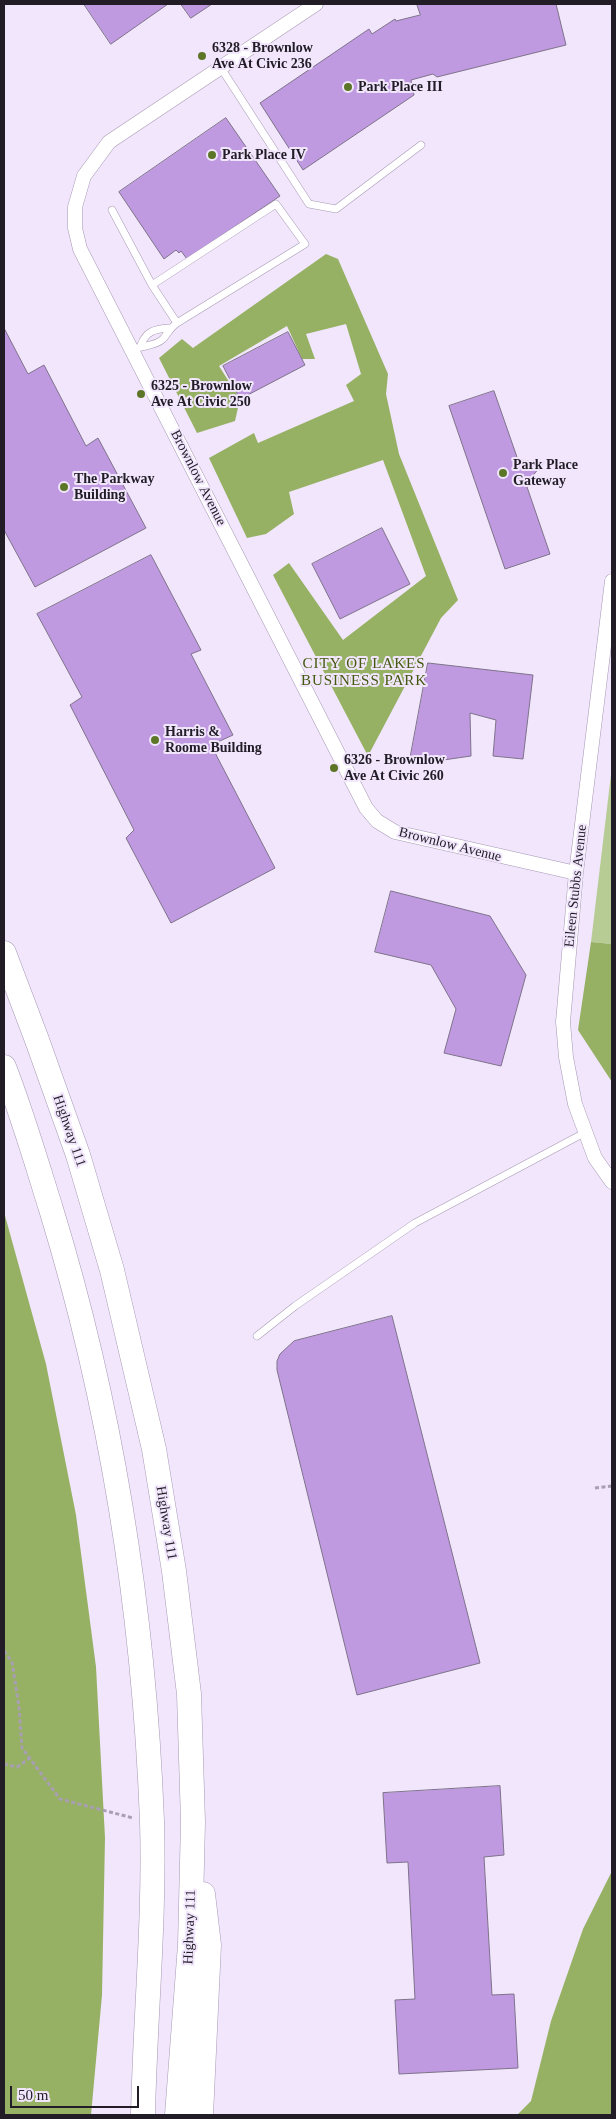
<!DOCTYPE html>
<style>
body{margin:0}
#map{position:relative;width:616px;height:2119px;overflow:hidden;background:#f1e6fc;font-family:Georgia,serif}
canvas{display:block}
.frame{position:absolute;inset:0;border:5px solid #211c26;pointer-events:none}
.scale{position:absolute;left:10px;top:2086px;width:129px;height:22px;box-sizing:border-box;border:2px solid #211c26;border-top:0;padding-left:6px;font-size:15px;line-height:18px;white-space:nowrap;color:#211c26;-webkit-text-stroke:4px #f1e6fc;paint-order:stroke}
</style>
<div id="map">
<canvas width="616" height="2119"></canvas>
<div class="frame"></div>
<div class="scale">50 m</div>
</div>
<script>
const g = document.querySelector('canvas').getContext('2d');
g.lineJoin = 'round';
function paint(path, color) { g.fillStyle = color; g.fill(path, 'evenodd'); }
function strokePath(path, color, width, dash) { g.strokeStyle = color; g.lineWidth = width; g.lineCap = dash ? 'butt' : 'round'; g.setLineDash(dash || []); g.stroke(path); }
function drawText(font, color, halo, rows, align = 'center') {
  g.font = font + ' Georgia,serif'; g.lineWidth = 4; g.setLineDash([]); g.textBaseline = 'middle'; g.strokeStyle = halo; g.fillStyle = color; for (const [text, x, y, turn = 0] of rows) {
    g.save(); g.translate(x, y); g.rotate((+turn || 0) * Math.PI / 180); g.textAlign = isNaN(turn) ? turn : align; if (halo) g.strokeText(text, 0, 0); g.fillText(text, 0, 0); g.restore();
  }
}
const green = new Path2D(`
 M 612,766 L 612,944 L 591,942 Z`);
const forest = new Path2D(`
 M 326,254 L 338,259 L 388,374 L 386,394 L 399,454 L 458,600 L 441,618 L 368,756 L 273,575 L 289,563 L 343,640 L 426,576 L 383,460 L 289,492 L 294,514 L 266,534 L 247,538 L 209,458 L 254,433 L 258,443 L 354,401 L 346,385 L 361,374 L 346,324 L 306,334 L 315,359 L 302,359 L 287,326 L 219,366 L 240,399 L 235,421 L 197,433 L 159,358 L 182,339 L 193,348 Z
 M 591,942 L 612,944 L 612,1082 L 578,1030 Z
 M 4,1212 L 46,1364 L 76,1515 L 96,1667 L 105,1838 L 102,1995 L 91,2115 L 4,2115 Z
 M 612,1871 L 612,2115 L 517,2115 L 531,2101 L 551,2021 L 583,1929 Z`);
const building = new Path2D(`
 M 84,4 L 168,4 L 111,44 Z
 M 181,4 L 212,4 L 191,18 Z
 M 417,4 L 556,4 L 566,45 L 437,77 L 433,74 L 411,80 L 414,95 L 303,170 L 260,103 L 369,29 L 372,34 L 395,19 L 396,21 L 420,15 Z
 M 226,118 L 280,196 L 187,259 L 181,251 L 179,253 L 176,250 L 164,259 L 119,192 Z
 M 4,328 L 28,374 L 44,365 L 86,446 L 98,438 L 146,528 L 35,587 L 4,530 Z
 M 288,332 L 305,365 L 240,399 L 223,366 Z
 M 494,391 L 518,460 L 544,462 L 526,484 L 550,554 L 505,569 L 449,406 Z
 M 382,528 L 410,584 L 340,619 L 312,564 Z
 M 151,555 L 201,650 L 191,654 L 233,735 L 211,745 L 275,868 L 171,923 L 126,838 L 134,830 L 70,705 L 82,697 L 37,614 Z
 M 428,663 L 533,675 L 523,759 L 493,756 L 496,720 L 470,713 L 471,756 L 409,765 Z
 M 391,891 L 490,916 L 526,975 L 501,1066 L 444,1053 L 456,1009 L 431,965 L 375,952 Z
 M 392,1316 L 480,1663 L 357,1695 L 277,1370 L 277,1361 L 280,1354 L 294,1341 Z
 M 500,1786 L 504,1855 L 484,1857 L 492,1995 L 514,1994 L 518,2068 L 399,2074 L 395,2000 L 415,1999 L 408,1862 L 387,1863 L 383,1793 Z`);
const path = new Path2D(`
 M 595,1488 L 612,1486
 M 4,1651 L 12,1662 L 19,1707 L 22,1748 L 60,1799 L 133,1818
 M 4,1764 L 17,1767 L 30,1758`);
const service = new Path2D(`
 M 221,68 L 309,204 L 336,209 L 421,145
 M 112,210 L 152,285
 M 141,345 C 146,331 155,329 169,328
 M 132,350 C 142,345 154,347 163,339 C 168,333 170,328 177,323 L 305,244 L 276,204 L 152,285 L 177,323
 M 257,1336 L 295,1306 L 415,1223 L 586,1132`);
const minor = new Path2D(`
 M 316,4 L 109,142 L 84,176 L 75,207 L 75,228 L 80,249 L 366,808 L 377,821 L 395,832 L 576,873
 M 612,581 L 576,873 L 563,1022 L 566,1057 L 575,1104 L 595,1158 L 612,1182`);
const motorway = new Path2D(`
 M 4,953 L 37,1040 L 78,1155 L 112,1270 L 154,1449 L 174,1571 L 189,1694 L 193,1822 L 190,1945 L 177,2115
 M 4,1067 C 22,1113 36,1161 51,1209 C 112,1408 144,1613 152,1821 C 155,1919 145,2017 143,2115
 M 201,2115 L 209,1945 L 203,1894`);
const markers = [
 [202,56,5,"#5c7527"],
 [348,87,5,"#5c7527"],
 [212,155,5,"#5c7527"],
 [141,394,5,"#5c7527"],
 [503,473,5,"#5c7527"],
 [64,487,5,"#5c7527"],
 [155,740,5,"#5c7527"],
 [334,768,5,"#5c7527"]
];
const poiNames = [
 ["6328 - Brownlow",212,48],
 ["Ave At Civic 236",212,64],
 ["Park Place III",358,87],
 ["Park Place IV",222,155],
 ["6325 - Brownlow",151,386],
 ["Ave At Civic 250",151,402],
 ["Park Place",513,465],
 ["Gateway",513,481],
 ["The Parkway",74,479],
 ["Building",74,495],
 ["Harris &",165,732],
 ["Roome Building",165,748],
 ["6326 - Brownlow",344,760],
 ["Ave At Civic 260",344,776]
];
const streetNames = [
 ["Brownlow Avenue",198,478,63],
 ["Brownlow Avenue",450,845,14],
 ["Eileen Stubbs Avenue",576,886,-84],
 ["Highway 111",69,1131,71],
 ["Highway 111",166,1523,81],
 ["Highway 111",190,1927,-88]
];
const neighbourhoodNames = [
 ["CITY OF LAKES",364,664],
 ["BUSINESS PARK",364,681]
];
paint(green, '#b7cc95');
paint(forest, '#96b164');
paint(building, '#c09ae1');
strokePath(building, '#7e728a', 1);
strokePath(service, '#a699b3', 8);
strokePath(minor, '#a699b3', 15);
strokePath(motorway, '#a699b3', 25);
strokePath(path, '#a89fb1', 3, [4, 2.5]);
strokePath(service, '#fff', 7);
strokePath(minor, '#fff', 14);
strokePath(motorway, '#fff', 24);
for (const [x, y, r, color] of markers) { const dot = new Path2D(); dot.arc(x, y, r, 0, 2 * Math.PI); g.fillStyle = color; g.fill(dot); strokePath(dot, '#f1e6fc', 2); }
drawText('bold 14px', '#211c26', '#f1e6fc', poiNames, 'left');
drawText('14px', '#211c26', '#f1e6fc', streetNames);
g.letterSpacing = '1px';
drawText('15px', '#44590f', '#f1e6fc', neighbourhoodNames);
g.letterSpacing = '0px';
</script>
